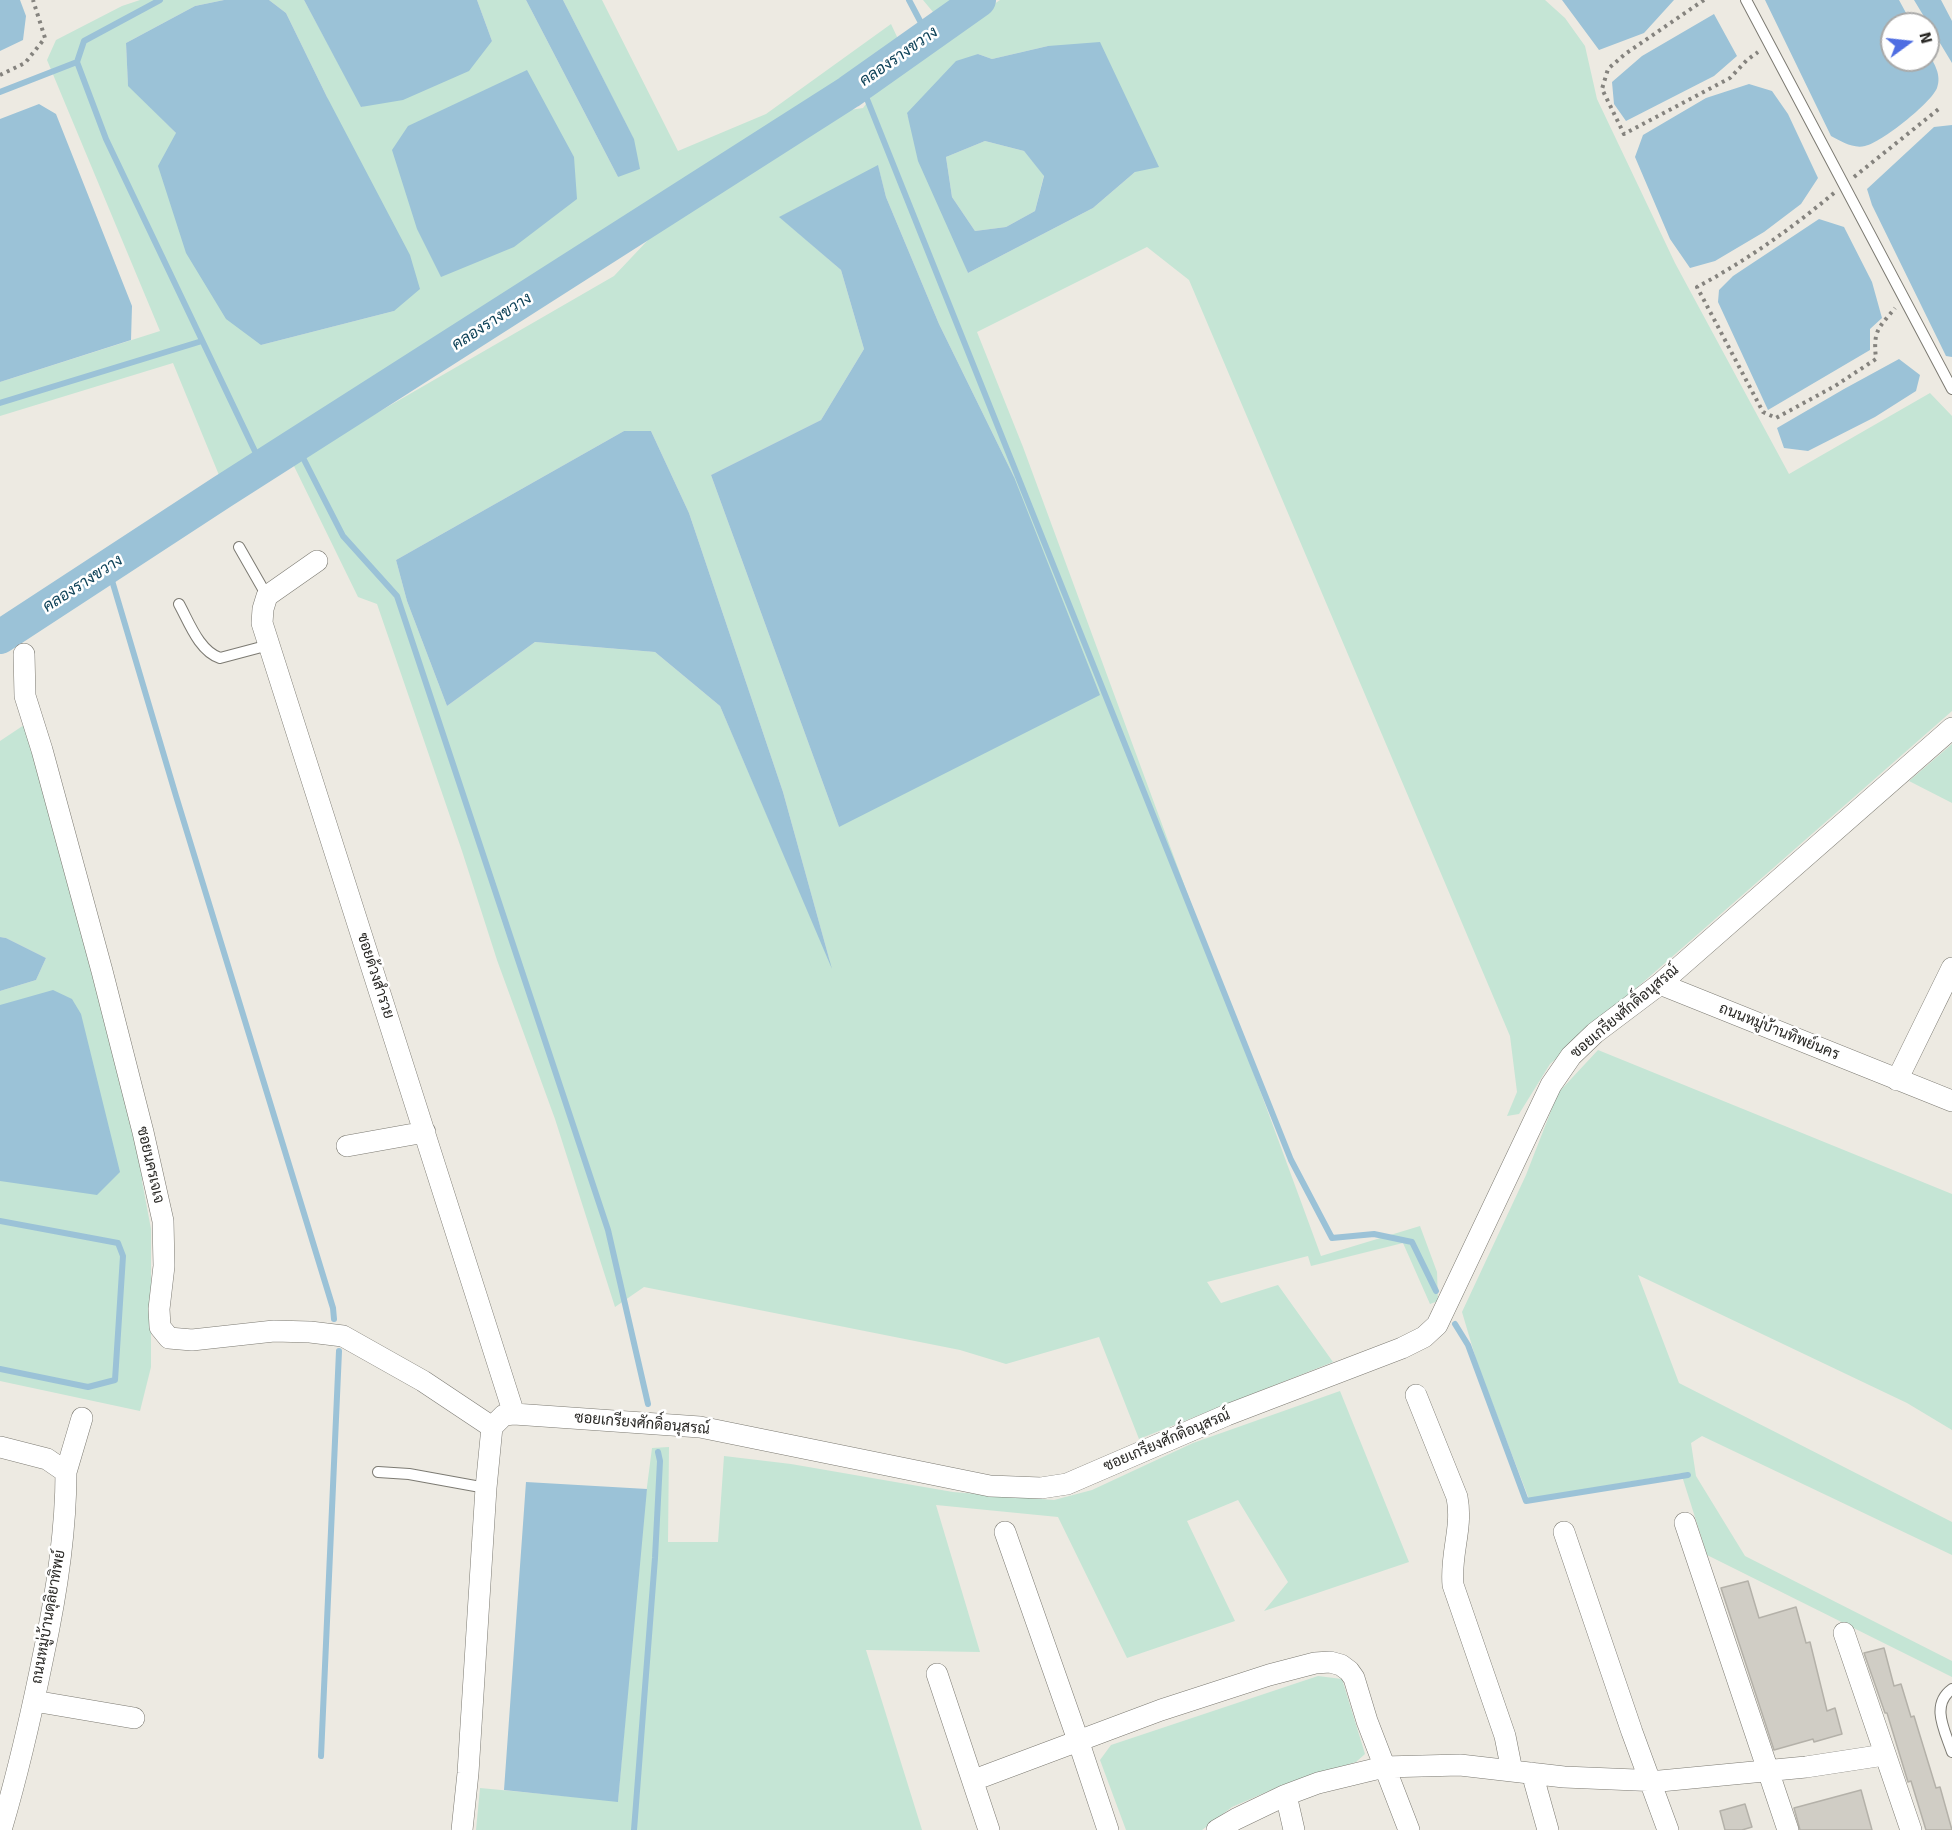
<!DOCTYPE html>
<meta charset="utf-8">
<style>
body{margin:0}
#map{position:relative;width:1952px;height:1830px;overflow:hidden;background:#edeae2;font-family:Signika,sans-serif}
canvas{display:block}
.north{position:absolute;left:1880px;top:12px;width:60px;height:60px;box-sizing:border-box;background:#fff;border:2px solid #a9a9a8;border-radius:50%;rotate:75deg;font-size:16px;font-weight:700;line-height:24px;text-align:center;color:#292825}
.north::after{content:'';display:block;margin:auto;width:21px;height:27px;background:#4f6ee2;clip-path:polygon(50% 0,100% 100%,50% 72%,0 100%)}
</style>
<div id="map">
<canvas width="1952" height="1830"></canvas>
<div class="north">N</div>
</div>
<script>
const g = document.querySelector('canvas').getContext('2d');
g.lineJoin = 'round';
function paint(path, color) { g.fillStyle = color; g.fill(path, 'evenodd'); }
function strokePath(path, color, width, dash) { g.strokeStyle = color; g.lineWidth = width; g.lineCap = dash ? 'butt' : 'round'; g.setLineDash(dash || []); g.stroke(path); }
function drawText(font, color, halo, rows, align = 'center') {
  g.font = font + ' Signika,Sarabun,sans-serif'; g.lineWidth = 5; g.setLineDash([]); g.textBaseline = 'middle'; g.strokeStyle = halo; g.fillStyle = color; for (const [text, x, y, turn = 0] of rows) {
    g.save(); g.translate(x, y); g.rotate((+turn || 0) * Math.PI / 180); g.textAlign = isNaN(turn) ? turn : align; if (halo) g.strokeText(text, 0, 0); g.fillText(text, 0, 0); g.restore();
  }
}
const green = new Path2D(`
 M 140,0 L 224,0 L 195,6 L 126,43 L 128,85 L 176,133 L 261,345 L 394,311 L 327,97 L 286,13 L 269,0 L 304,0 L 362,107 L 492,41 L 477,0 L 526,0 L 618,177 L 634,140 L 563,0 L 602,0 L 678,151 L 766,114 L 891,24 L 899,41 L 813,103 L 689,175 L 221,480 L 173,363 L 0,416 L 0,382 L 160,331 L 47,60 L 56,40 L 122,6 Z
 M 923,0 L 969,0 L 951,14 L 938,18 Z
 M 1000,0 L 1545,0 L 1565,18 L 1585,46 L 1597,99 L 1675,263 L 1789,474 L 1930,393 L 1952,416 L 1952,711 L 1550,1064 L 1519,1114 L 1507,1116 L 1517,1092 L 1510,1036 L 1189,280 L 1147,247 L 977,332 L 1023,447 L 1321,1256 L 1420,1226 L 1437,1272 L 1438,1301 L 1430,1304 L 1403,1243 L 1311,1266 L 1308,1256 L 1207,1282 L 1221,1303 L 1278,1285 L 1333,1362 L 1139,1439 L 1099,1337 L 1006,1364 L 960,1350 L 644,1287 L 615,1307 L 555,1119 L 497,960 L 462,851 L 377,604 L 358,597 L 292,462 L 614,276 L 648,240 L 654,226 L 837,112 L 863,108 L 887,75 L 921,55 ZM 1048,46 L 1135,172 L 1093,208 L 968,273 L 907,114 L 978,54 L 992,59 ZM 878,166 L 886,197 L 939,324 L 1014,477 L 839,827 L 711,475 L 821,420 L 864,349 L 841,270 L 780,217 ZM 624,431 L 651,431 L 689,513 L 783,792 L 830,962 L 720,706 L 655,652 L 535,642 L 447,706 L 407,601 L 396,560 Z
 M 985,141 L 1024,151 L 1044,175 L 1035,211 L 1006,227 L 975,231 L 952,197 L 946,157 Z
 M 24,725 L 42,778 L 145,1166 L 142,1181 L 151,1229 L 151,1367 L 140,1411 L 0,1381 L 0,991 L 36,980 L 46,958 L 6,938 L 0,937 L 0,741 Z
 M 1952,744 L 1952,803 L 1909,781 Z
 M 1598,1050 L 1952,1194 L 1952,1430 L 1907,1403 L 1638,1275 L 1679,1383 L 1952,1522 L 1952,1555 L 1702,1436 L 1691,1443 L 1696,1476 L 1745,1556 L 1952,1661 L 1952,1677 L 1707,1555 L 1681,1473 L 1529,1499 L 1478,1366 L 1462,1312 L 1526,1175 L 1558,1093 Z
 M 1340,1391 L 1409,1562 L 1264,1611 L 1288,1582 L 1238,1500 L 1187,1521 L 1235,1621 L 1127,1658 L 1058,1517 L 936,1505 L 980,1652 L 866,1650 L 922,1830 L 476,1830 L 480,1788 L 618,1801 L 642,1525 L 652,1448 L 669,1447 L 668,1542 L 718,1542 L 724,1456 L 791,1464 L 953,1492 L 1054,1500 L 1092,1490 L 1193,1443 Z
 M 1318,1676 L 1342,1679 L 1365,1754 L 1356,1762 L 1285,1784 L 1232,1807 L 1202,1830 L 1126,1830 L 1100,1760 L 1111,1745 Z`);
const water = new Path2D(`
 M 0,0 L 20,0 L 26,16 L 23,40 L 0,51 Z
 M 224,0 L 269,0 L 286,13 L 327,97 L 410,255 L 420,289 L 394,311 L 261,345 L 226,319 L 186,253 L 158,166 L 176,133 L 128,86 L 126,43 L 195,6 Z
 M 304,0 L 477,0 L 492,41 L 469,71 L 403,100 L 361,107 Z
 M 526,0 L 563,0 L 634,139 L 640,169 L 618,177 Z
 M 1562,0 L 1674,0 L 1644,33 L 1599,50 Z
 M 1765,0 L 1899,0 L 1912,24 L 1892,24 L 1892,60 L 1928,60 L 1928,53 C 1934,63 1942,75 1937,88 C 1931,103 1881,143 1865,146 C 1853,149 1841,141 1831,136 Z
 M 1914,0 L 1941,0 L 1952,21 L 1952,63 Z
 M 1714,14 L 1737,56 L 1714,76 L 1626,121 L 1614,104 L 1612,82 L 1642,56 Z
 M 1100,42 L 1159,167 L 1135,172 L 1093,208 L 968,273 L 918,161 L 907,113 L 956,61 L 978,54 L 992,59 L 1048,46 ZM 985,141 L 1024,151 L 1044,176 L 1035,211 L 1006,227 L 975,231 L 952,197 L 946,157 Z
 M 527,70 L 574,157 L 577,199 L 514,247 L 441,277 L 417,229 L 392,150 L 408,126 Z
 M 1749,84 L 1772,91 L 1788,114 L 1818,178 L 1801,204 L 1764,232 L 1715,261 L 1690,268 L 1670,239 L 1635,157 L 1643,135 L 1706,98 Z
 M 39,104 L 56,114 L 132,306 L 131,340 L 0,382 L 0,119 Z
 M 1952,125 L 1952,357 L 1946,356 L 1872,205 L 1867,189 L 1934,127 Z
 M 878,165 L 886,197 L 939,324 L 1014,477 L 1100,695 L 839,827 L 711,475 L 821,420 L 864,349 L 841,270 L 779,217 Z
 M 1819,219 L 1844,227 L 1872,282 L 1882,318 L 1870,329 L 1870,350 L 1768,410 L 1718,302 L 1719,290 L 1733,276 Z
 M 1899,359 L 1920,375 L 1916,391 L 1875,417 L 1808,451 L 1784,448 L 1777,428 L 1844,389 Z
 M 624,431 L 651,431 L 689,513 L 783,792 L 832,969 L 720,706 L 655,652 L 535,642 L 447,706 L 407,601 L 396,560 Z
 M 0,937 L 6,938 L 46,958 L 36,980 L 0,991 Z
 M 53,990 L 72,999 L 81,1014 L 120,1172 L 97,1195 L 0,1181 L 0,1005 Z
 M 526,1482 L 647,1489 L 618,1802 L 504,1790 Z`);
const stream = new Path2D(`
 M 160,0 L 84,41 L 77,62 L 106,139 L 262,466
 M 909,0 L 928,36
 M 861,84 L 1291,1160 L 1332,1238 L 1374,1234 L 1412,1242 L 1436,1291
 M 0,92 L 77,62
 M 0,403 L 202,341
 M 296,444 L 343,536 L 397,596 L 608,1230 L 648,1404
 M 108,567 L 176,796 L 333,1308 L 334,1319
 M 0,1221 L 118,1243 L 123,1256 L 115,1380 L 88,1387 L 0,1369
 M 1455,1324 L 1468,1345 L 1526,1501 L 1688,1475
 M 321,1756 L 339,1351
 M 634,1830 L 655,1558 L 660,1461 L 658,1452`);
const river = new Path2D(`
 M 0,637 L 222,492 L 849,92 L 979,0`);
const building = new Path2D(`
 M 1748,1581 L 1759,1618 L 1796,1607 L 1806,1643 L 1810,1642 L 1827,1711 L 1835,1708 L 1842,1734 L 1814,1742 L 1813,1739 L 1774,1750 L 1721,1588 Z
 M 1884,1648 L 1894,1686 L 1901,1684 L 1911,1717 L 1914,1716 L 1936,1788 L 1940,1787 L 1952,1830 L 1926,1830 L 1911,1781 L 1908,1782 L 1887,1713 L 1885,1713 L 1864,1653 Z
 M 1861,1790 L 1872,1830 L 1800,1830 L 1794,1808 Z
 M 1745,1804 L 1752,1827 L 1742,1830 L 1725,1830 L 1720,1811 Z`);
const path = new Path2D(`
 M 1704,0 L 1625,54 L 1608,69 L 1602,89 L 1624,134 L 1730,78 L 1747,60 L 1758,52
 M 0,75 L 25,63 L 45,38 L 33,0
 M 1854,177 L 1940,108
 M 1834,193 C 1792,228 1746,261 1697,287 L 1763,412 L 1776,418 L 1835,386 L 1876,359 C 1873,330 1878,329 1895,308`);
const service = new Path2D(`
 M 1746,0 L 1952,389
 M 239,547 L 267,596
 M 179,604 C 189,622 199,651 220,658 L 269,645
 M 378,1472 L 409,1474 L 486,1488
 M 1952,1689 C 1930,1705 1945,1731 1952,1752`);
const minor = new Path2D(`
 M 317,561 L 267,596 L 263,609 L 262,623 L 514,1414
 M 24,654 L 25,696 L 42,750 L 102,971 L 143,1132 L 163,1221 L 164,1266 L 159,1309 L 160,1327 L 169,1338 L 192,1340 L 274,1331 L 310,1332 L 343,1336 L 423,1381 L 492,1427
 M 1660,984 L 1952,1101
 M 1897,1080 L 1952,968
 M 347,1146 L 425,1132
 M 1416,1395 L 1457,1497 C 1463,1529 1450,1553 1453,1585 L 1505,1736 L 1512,1771
 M 0,1447 L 47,1459 L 66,1472 C 66,1534 56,1597 43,1657 C 31,1716 18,1773 1,1830
 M 66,1472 L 82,1418
 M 1685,1523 L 1788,1830
 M 1005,1532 L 1078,1740 L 1108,1830
 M 1564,1532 L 1632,1732 L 1668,1830
 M 1844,1633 L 1911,1830
 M 937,1674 L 989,1830
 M 34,1701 L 134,1718
 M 1532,1773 L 1548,1830
 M 974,1780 L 1161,1710 L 1269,1675 L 1315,1663 L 1330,1662 L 1341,1665 L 1349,1671 L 1354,1678 L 1367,1721 L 1409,1830
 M 1286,1795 L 1294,1830
 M 462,1830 L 468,1773 L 486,1488 L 492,1427 L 504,1415 L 514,1414 L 700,1427 L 990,1486 L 1041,1488 L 1067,1484 L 1227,1415 L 1402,1348 L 1424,1337 L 1437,1325 L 1551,1085 L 1571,1056 L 1595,1033 L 1660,984 L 1952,728
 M 1217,1830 L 1236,1819 L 1286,1795 L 1318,1783 L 1384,1767 L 1460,1765 L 1564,1777 L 1660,1781 L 1806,1767 L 1884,1755`);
const streetNames = [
 ["ซอยด้วงสำรวย",375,976,72],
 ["ซอยเกรียงศักดิ์อนุสรณ์",1625,1012,-40],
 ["ถนนหมู่บ้านทิพย์นคร",1779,1032,22],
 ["ซอยนครเจเจ",150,1165,77],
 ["ซอยเกรียงศักดิ์อนุสรณ์",642,1424,5],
 ["ซอยเกรียงศักดิ์อนุสรณ์",1167,1441,-23],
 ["ถนนหมู่บ้านดุลิยาทิพย์",49,1617,-80]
];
const waterNames = [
 ["คลองรางขวาง",899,57,-35],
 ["คลองรางขวาง",492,322,-33],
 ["คลองรางขวาง",83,584,-33]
];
paint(green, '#c5e5d5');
paint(water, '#9bc2d7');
strokePath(stream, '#9bc2d7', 6);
strokePath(river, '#9bc2d7', 34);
paint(building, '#d0cdc5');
strokePath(building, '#b4b1a9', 1.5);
strokePath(service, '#7c7a72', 12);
strokePath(minor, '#7c7a72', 22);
strokePath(path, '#85837e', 4, [3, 4.5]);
strokePath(service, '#fff', 10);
strokePath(minor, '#fff', 21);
drawText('15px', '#292825', '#fff', streetNames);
drawText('italic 16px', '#0e4258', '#fff', waterNames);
</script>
